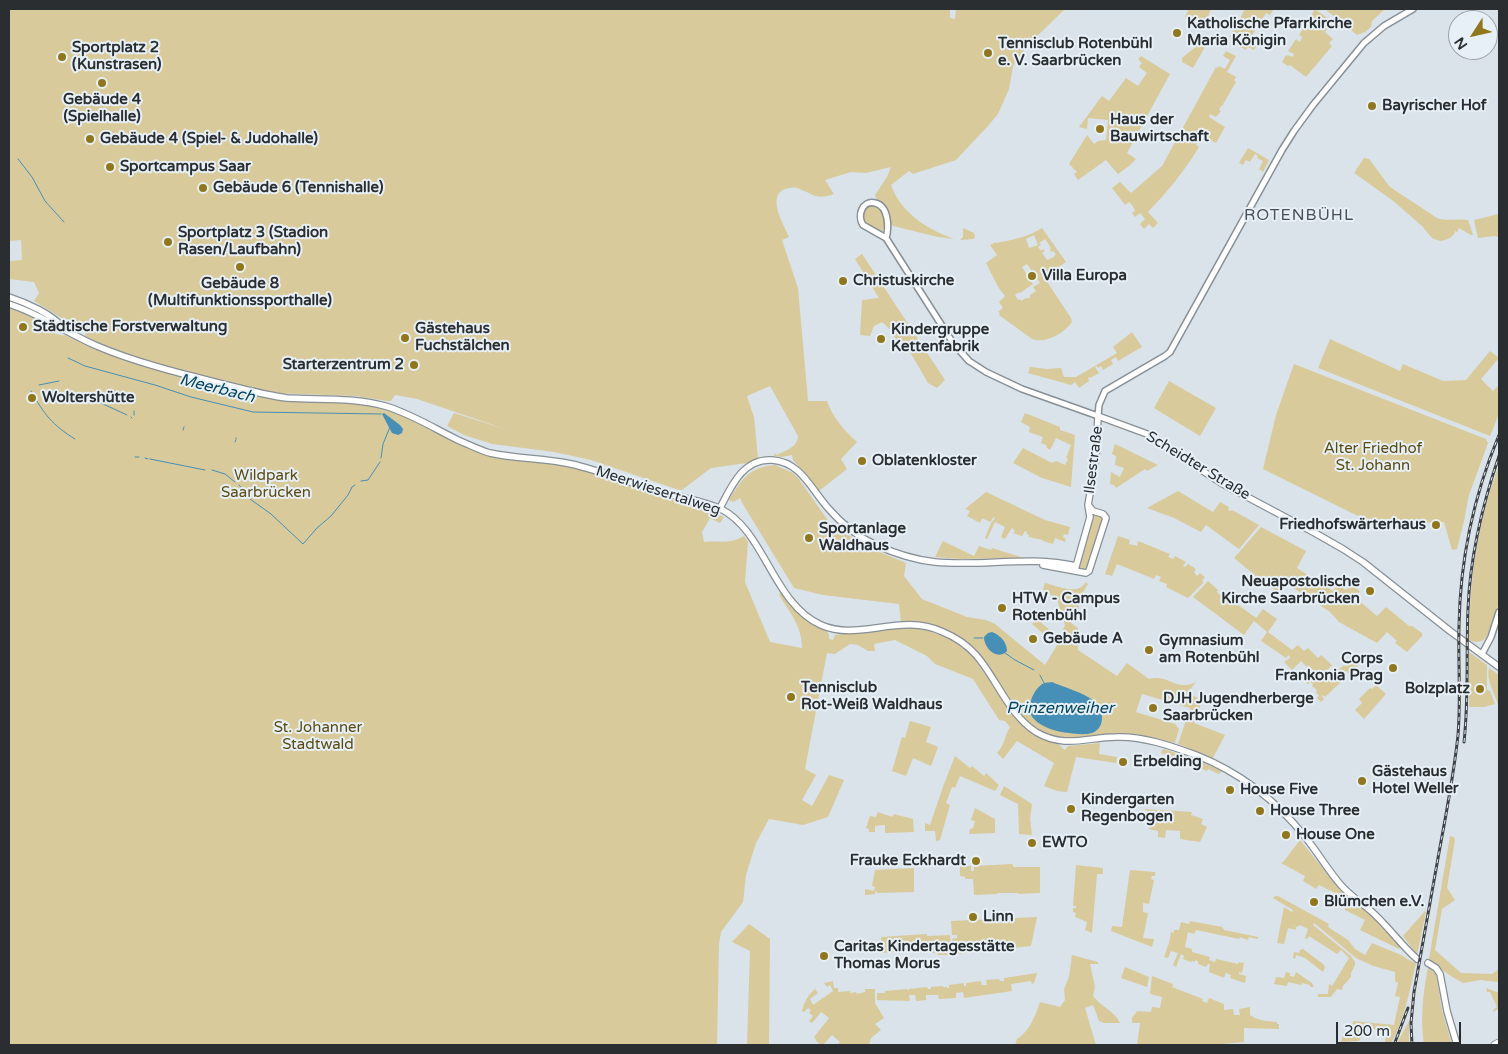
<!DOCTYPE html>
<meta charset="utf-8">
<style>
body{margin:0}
#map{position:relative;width:1508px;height:1054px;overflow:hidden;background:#d9e3e9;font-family:"Varela Round",sans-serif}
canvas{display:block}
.frame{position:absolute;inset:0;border:10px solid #2b2e31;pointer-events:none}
.north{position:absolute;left:1448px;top:10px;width:50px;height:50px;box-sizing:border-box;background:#e7f0f6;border:1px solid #9ca2a7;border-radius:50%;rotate:235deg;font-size:14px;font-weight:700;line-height:20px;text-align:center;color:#2b2e31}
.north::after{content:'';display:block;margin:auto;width:18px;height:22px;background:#90771c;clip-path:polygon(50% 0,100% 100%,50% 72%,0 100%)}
.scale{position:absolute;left:1336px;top:1022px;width:125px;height:22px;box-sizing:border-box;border:2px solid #2b2e31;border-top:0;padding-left:6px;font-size:15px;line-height:18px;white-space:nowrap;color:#2b2e31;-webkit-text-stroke:4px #e7f0f6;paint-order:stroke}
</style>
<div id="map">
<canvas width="1508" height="1054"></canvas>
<div class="frame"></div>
<div class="north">N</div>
<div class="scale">200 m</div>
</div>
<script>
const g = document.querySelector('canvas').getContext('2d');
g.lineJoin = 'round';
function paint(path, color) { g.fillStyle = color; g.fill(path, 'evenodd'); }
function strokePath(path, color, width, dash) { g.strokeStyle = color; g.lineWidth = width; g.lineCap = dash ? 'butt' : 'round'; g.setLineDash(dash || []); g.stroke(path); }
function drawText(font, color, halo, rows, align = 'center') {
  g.font = font + ' "Varela Round",sans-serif'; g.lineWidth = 4; g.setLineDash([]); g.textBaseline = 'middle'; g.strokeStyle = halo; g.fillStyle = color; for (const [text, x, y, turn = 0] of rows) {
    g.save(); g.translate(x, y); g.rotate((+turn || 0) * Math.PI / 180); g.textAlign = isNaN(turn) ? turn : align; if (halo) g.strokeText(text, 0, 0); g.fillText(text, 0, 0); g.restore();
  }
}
const green = new Path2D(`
 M 9,9 L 950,9 L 950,18 L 955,19 L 956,9 L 1065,9 L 1027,46 L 1013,66 L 1009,89 L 998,114 L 987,127 L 956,160 L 913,174 L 909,171 L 891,185 C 901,213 927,229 954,239 L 938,237 L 893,226 L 891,224 L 887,211 L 876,198 L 875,195 L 887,177 L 891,167 L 866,173 L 851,172 L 825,180 L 834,194 C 816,201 812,193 797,188 C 793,187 789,188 785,189 C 766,196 784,225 789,237 L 782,240 L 798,288 L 808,401 L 827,401 C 833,418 844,430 857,442 L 841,459 L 847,469 L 819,491 L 793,460 L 792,455 L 781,457 L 774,456 L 775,453 L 777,455 C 786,450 797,448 798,436 L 770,386 L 747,396 L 754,417 L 758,458 L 747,463 L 711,468 L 682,490 L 679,490 L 591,460 L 554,452 L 492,444 L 464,435 L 447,426 L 454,413 L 508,430 L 417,399 L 395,395 L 391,401 L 387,401 L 355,396 L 273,393 L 232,384 L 188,373 L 131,355 L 107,347 L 85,336 L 86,333 L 34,301 L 39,293 L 34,282 L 9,279 L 9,261 L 22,260 L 21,240 L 9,241 Z
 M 1189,9 L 1211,9 L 1207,19 L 1205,18 L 1201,26 L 1185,17 Z
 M 1245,9 L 1274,9 L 1270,15 L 1266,13 L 1251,37 L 1259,42 L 1254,50 L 1248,47 L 1246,50 L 1233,43 L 1235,40 L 1230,37 Z
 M 1315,9 L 1333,22 L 1325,32 L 1333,39 L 1329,43 L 1332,46 L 1306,77 L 1290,65 L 1288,66 L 1282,62 L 1286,55 L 1287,56 L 1288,55 L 1292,57 L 1294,54 L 1288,51 L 1296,39 L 1300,42 L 1302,37 L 1299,35 Z
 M 1325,9 L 1385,9 L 1372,21 L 1371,27 L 1365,32 L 1357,35 Z
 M 1207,39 L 1209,40 L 1193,68 L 1182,62 L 1182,58 L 1204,40 Z
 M 1226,51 L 1236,56 L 1227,72 L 1236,77 L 1234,80 L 1236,82 L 1222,106 L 1221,106 L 1219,110 L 1221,111 L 1216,117 L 1210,114 L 1209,117 L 1225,127 L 1216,143 L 1202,135 L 1196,145 L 1199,147 C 1183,173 1168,191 1148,212 L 1158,223 L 1153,228 L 1149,224 L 1144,229 L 1140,224 L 1145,219 L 1140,213 L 1135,217 L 1132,213 L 1135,211 L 1132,205 L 1129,202 L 1125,205 L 1112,188 L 1120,182 L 1131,193 L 1162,166 L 1216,67 L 1218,68 L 1219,66 L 1225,69 L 1230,60 L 1223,56 Z
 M 1141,56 L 1170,74 L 1127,153 L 1136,159 L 1129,166 L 1118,174 L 1106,160 L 1078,180 L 1074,174 L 1077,172 L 1069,164 L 1087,135 L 1094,144 L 1098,141 L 1106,140 L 1108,120 L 1088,118 L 1087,129 L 1079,127 L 1102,96 L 1109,101 L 1126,78 L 1138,86 L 1147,73 L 1139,67 L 1142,63 L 1138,59 Z
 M 1248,148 L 1269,160 L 1263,172 L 1259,169 L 1263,161 L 1257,158 L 1258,156 L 1255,154 L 1250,162 L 1246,160 L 1243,165 L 1239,163 Z
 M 1364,158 L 1369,159 L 1390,187 L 1437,218 C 1449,222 1458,218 1468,220 L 1473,235 L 1471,235 L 1459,228 L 1457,232 L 1455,231 L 1455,233 L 1450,238 L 1445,240 L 1440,241 L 1432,238 L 1422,226 L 1392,200 L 1354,173 Z
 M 872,205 C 885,207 887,223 882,232 L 866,225 L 862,220 L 864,209 Z
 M 1499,214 L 1499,237 L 1494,236 L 1478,238 L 1474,220 Z
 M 963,228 L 974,233 L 975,236 L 974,239 L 960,240 L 963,237 Z
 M 1042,228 L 1066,262 L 1044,277 L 1071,318 L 1072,322 C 1064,334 1045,344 1032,339 L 999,315 L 1000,313 L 998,312 L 1003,308 L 999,302 L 1005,296 L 998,287 L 986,263 L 997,255 L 990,245 L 996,242 L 996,243 C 1012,240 1028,237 1042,228 ZM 1034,235 L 1038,245 L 1029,248 L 1026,239 ZM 1045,239 L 1051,248 L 1050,250 L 1051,252 L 1053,251 L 1056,254 L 1054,257 L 1047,260 L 1042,253 L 1045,251 L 1043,249 L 1041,251 L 1038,247 L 1041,245 L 1039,243 ZM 1027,264 L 1040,283 L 1033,287 L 1036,291 L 1030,295 L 1030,298 L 1026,298 L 1021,301 L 1020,299 L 1018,300 L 1015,295 L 1019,292 L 1020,293 L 1033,284 L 1022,267 Z
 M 862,254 L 945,380 L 937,388 L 928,383 L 910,352 L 899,353 L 893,332 L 882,322 L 874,326 L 870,336 L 860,335 L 862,300 L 879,298 L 855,259 Z
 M 9,308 C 18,311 27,314 35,319 C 44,324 53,337 65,335 L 94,349 L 197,381 L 273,399 L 350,402 L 390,410 L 481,454 L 553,464 L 581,469 L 649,491 L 665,499 L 674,499 L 701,507 L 724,517 L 720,523 L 710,518 L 702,532 L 704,542 C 719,540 728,545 744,536 L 748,542 L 745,582 L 770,642 L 802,648 C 802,626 790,613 779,595 L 781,592 L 790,605 L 802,617 L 826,630 L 829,635 L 829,639 L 833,640 L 835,635 L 902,627 L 924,629 L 951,639 L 960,645 L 973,657 L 1001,697 L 1041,737 L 1058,744 L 1065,750 L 1068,746 L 1100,743 L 1099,754 L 1117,757 L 1116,763 L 1076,757 L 1067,792 L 1057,791 L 1044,786 L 1054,763 L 1017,741 L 1003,759 L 997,753 C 1006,743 1004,736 1010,727 L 1005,721 L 999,720 L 973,679 L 935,664 L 927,656 L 895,640 L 874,644 L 875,651 L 868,651 L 858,645 L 850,644 L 835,654 L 827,653 L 805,769 L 816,775 L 802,800 L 812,806 L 829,775 L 844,780 L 828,817 L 803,825 L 769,819 L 756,843 L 746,875 L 743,902 L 721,932 L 719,944 L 717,1045 L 9,1045 Z
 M 1132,332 L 1142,347 L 1118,361 L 1116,357 L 1111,360 L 1113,364 L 1103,370 L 1101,366 L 1098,368 L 1097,366 L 1095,367 L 1099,373 L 1090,378 L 1090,377 L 1088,378 L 1089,381 L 1079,388 L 1075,382 L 1071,385 L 1028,373 L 1030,367 L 1047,369 L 1061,368 L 1064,377 L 1076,377 L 1117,353 L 1113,347 Z
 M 1330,339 L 1400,371 L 1403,364 L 1443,381 L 1466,380 L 1490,351 L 1499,358 L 1481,379 L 1493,391 L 1499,385 L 1499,414 L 1490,436 L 1318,368 Z
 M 1294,364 L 1486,439 L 1488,443 L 1469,495 L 1464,521 L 1457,549 L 1452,550 L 1444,522 L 1439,522 L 1438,521 C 1419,525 1401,523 1382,519 L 1382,521 L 1378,520 L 1377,526 L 1361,515 L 1358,516 L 1263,469 L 1276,415 Z
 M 1169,381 L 1216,408 L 1200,436 L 1154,408 Z
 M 1025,413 L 1060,427 L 1060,430 L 1075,435 L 1071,487 L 1042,478 L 1013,463 L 1023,448 L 1052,463 L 1056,461 L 1065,465 L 1068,459 L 1066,458 L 1071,445 L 1056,438 L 1050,450 L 1047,448 L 1046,445 L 1041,443 L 1043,437 L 1029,432 L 1030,427 L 1021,422 Z
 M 1115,444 L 1158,465 L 1147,471 L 1145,469 L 1116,488 L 1114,485 L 1110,484 L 1111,472 L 1120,477 L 1124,468 L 1115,465 L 1116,456 L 1112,454 Z
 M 775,465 L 793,473 L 798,478 L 834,529 L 839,528 L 863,545 L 906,563 L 904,576 L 922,599 L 967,617 L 986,620 L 995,624 L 1045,665 L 1056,647 L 1065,625 L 1057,599 L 1043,589 L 1045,583 C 1058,586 1077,596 1086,582 L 1088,584 L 1078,600 L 1079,610 L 1071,623 L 1078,628 L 1078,650 L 1117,676 L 1127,663 L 1149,679 C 1170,674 1174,692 1196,682 L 1188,692 L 1202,701 L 1194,723 L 1225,735 L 1213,758 L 1178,744 L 1190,708 L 1142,694 L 1136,712 L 1175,724 L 1179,729 L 1175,743 L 1136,734 L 1119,733 L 1068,739 L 1048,735 L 1032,726 L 1019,714 L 983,661 L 953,634 L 935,626 L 912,622 L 901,622 L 899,604 L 823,595 L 794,588 L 741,501 L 741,498 L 733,502 L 729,500 C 742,479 749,467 775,465 Z
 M 1499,465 L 1499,603 L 1487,636 C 1482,643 1476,643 1469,640 C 1470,577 1477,524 1499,465 Z
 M 1178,491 L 1213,512 L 1220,502 L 1229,507 L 1228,510 L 1231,511 L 1232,510 L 1259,525 L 1239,549 L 1206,525 L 1201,532 L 1174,518 L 1147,508 Z
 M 986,492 L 1045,520 L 1070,527 L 1068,535 L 1064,534 L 1063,537 L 1066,539 L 1065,542 L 1055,538 L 1053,544 L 1043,541 L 1043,540 L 1028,537 L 1029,535 L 1026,534 L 1027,532 L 1025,531 L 1022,536 L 1013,533 L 1015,531 L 1012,528 L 1005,539 L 1001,537 L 1005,527 L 995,522 L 987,539 L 985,538 L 991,523 L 995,518 L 994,517 L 990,522 L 982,518 L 980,523 L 967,516 L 970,511 L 965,509 Z
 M 1097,514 L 1100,514 L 1103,518 L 1088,569 L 1082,569 L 1078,566 L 1093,516 Z
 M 1261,527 L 1306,551 L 1297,568 L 1333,591 L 1338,584 L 1346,590 L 1351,584 L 1360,591 L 1356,596 L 1357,599 L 1377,616 L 1386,607 L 1409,626 L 1412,626 L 1422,633 L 1422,636 L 1407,652 L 1395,643 L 1397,641 L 1387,632 L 1377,643 L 1339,622 L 1330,612 L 1286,583 L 1279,593 L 1266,584 L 1270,580 L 1267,576 L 1262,581 L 1234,558 Z
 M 1118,536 L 1130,540 L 1129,544 L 1137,546 L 1138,541 L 1170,554 L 1168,557 L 1173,559 L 1175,556 L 1186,562 L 1183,566 L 1185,567 L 1188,564 L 1196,569 L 1194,572 L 1197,576 L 1200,573 L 1205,577 L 1202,581 L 1204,582 L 1188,598 L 1166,587 L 1167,584 L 1159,581 L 1161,577 L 1156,575 L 1154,579 L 1117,564 L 1112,576 L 1105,574 Z
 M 943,541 L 974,556 L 979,546 L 991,550 L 992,548 L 1024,558 L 960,559 L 935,557 Z
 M 1208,581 L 1218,590 L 1217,592 L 1220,595 L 1222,593 L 1256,618 L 1263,609 L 1277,619 L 1268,632 L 1292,650 L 1298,645 L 1304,651 L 1308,648 L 1318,658 L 1321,655 L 1332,665 L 1328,669 L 1333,675 L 1344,665 L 1346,667 L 1354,660 L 1360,663 L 1349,674 L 1346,671 L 1340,676 L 1343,680 L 1325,697 L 1323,695 L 1322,696 L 1324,699 L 1321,702 L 1317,698 L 1319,696 L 1316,692 L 1317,690 L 1312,686 L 1313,684 L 1311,682 L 1308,684 L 1304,680 L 1308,677 L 1305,673 L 1310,667 L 1308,665 L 1307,667 L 1301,661 L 1292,670 L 1284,662 L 1290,658 L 1289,655 L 1286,658 L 1261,641 L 1267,632 L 1254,621 L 1244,635 L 1193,597 Z
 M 1037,619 L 1051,631 L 1047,637 L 1032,624 Z
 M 1469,652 L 1487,665 L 1487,690 L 1490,691 L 1495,704 L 1484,707 L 1469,707 Z
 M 1489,668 L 1499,675 L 1499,703 L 1498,704 C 1494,692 1486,680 1489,668 Z
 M 1376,685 L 1386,694 L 1364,719 L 1355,710 L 1362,703 L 1359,699 L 1370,688 L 1372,689 Z
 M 910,721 L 931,727 L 926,742 L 938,747 L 931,766 L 913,758 L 906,776 L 892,771 L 902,737 L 905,738 Z
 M 1163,749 L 1195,759 L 1222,771 L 1219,774 L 1208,769 L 1207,771 L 1187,762 L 1161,753 Z
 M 955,756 L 970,768 L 972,766 L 984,776 L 986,773 L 999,785 L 995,791 L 960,776 L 955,788 L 952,787 L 946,803 L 950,805 L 940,840 L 936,841 L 935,831 L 925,831 L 925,823 L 930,825 L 944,784 Z
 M 1004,786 L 1032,804 L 1030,819 L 1032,835 L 1019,834 L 1018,804 L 1000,795 Z
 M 975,808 L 995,819 L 995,833 L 969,834 L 970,829 L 973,828 L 975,821 L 971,820 Z
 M 1145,809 L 1157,810 L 1156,815 L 1159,816 L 1160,810 L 1192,812 L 1191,815 L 1203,819 L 1201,824 L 1207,827 L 1200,842 L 1180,839 L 1180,831 L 1166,830 L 1165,838 L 1158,837 L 1158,831 L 1149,829 L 1153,812 L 1145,810 Z
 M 878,812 L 892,817 L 894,814 L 913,819 L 914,832 L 885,833 L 885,825 L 875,826 L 875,832 L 869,832 L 869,829 L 866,828 L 870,816 L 876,817 Z
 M 1450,836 L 1454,837 L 1455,840 L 1447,888 L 1455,900 L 1442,909 L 1435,950 L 1461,973 L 1492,974 L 1499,969 L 1499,980 L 1497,982 L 1481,980 L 1463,983 L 1449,975 L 1429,959 Z
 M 1300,840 L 1341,891 L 1370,915 L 1401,947 L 1399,949 L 1360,930 L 1365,920 L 1345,910 L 1344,906 L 1333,899 L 1335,893 L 1319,885 L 1316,889 L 1303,881 L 1305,876 L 1281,863 L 1284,861 Z
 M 1012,864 L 1014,867 L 1040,867 L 1040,893 L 1018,894 L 1018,893 L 998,893 L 997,894 L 974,895 L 973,879 L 965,879 L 965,877 L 960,876 L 960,866 L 971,866 L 971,871 L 974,871 L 974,866 Z
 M 1076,865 L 1103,868 L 1103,874 L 1097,874 L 1092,933 L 1085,930 L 1087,922 L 1075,917 L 1076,913 L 1073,912 L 1073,908 L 1076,908 L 1076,906 L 1073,906 Z
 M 914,868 L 914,892 L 877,893 L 877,891 L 875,892 L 875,894 L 865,895 L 865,889 L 874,891 L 875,887 L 872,886 L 875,870 Z
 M 1130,870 L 1155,872 L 1155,876 L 1152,876 L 1151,879 L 1154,880 L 1149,904 L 1143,903 L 1143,912 L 1148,913 L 1143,938 L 1154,939 L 1152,947 L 1111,931 L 1112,926 L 1122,927 Z
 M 1275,896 L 1278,896 L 1329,924 L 1328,927 L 1348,940 L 1355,949 L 1365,955 L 1372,943 L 1401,955 L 1409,960 L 1416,963 C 1410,990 1404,1021 1390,1045 L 1384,1045 L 1386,1037 L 1384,1034 L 1377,1030 L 1358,1025 L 1358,1029 L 1366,1031 L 1365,1035 L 1362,1036 L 1359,1041 L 1341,1042 L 1344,1032 L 1351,1033 L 1353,1021 L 1394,1025 L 1400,997 L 1395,996 L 1398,983 L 1395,981 L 1395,972 L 1373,966 L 1356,958 L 1314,923 L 1313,925 L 1351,956 L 1355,962 L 1355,965 L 1351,973 L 1351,977 L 1343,986 L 1342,990 L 1337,989 L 1331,997 L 1318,997 L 1318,994 L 1328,994 L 1329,984 L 1332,986 L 1349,958 L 1341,950 L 1337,954 L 1309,936 L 1307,939 L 1305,938 L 1308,929 L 1300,925 L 1297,927 L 1291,924 L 1296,927 L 1296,930 L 1288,928 L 1284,944 L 1277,943 L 1284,907 L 1292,912 L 1293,910 L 1273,898 Z
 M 1425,911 L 1426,912 L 1417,955 L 1403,936 Z
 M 1037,917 L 1031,946 L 1002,949 L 1002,948 L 988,949 L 988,951 L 955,954 L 955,950 L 953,950 L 952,939 L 957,938 L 957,935 L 952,935 L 951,921 Z
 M 1190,921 L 1222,927 L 1224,930 L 1258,937 L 1258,939 L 1249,937 L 1248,940 L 1240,937 L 1239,939 L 1196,930 L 1194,934 L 1188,932 L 1185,947 L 1192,949 L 1192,952 L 1210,957 L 1209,960 L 1215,962 L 1216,959 L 1238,964 L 1239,962 L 1244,963 L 1242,973 L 1239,972 L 1239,974 L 1246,976 L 1245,983 L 1230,978 L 1231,975 L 1226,973 L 1224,978 L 1209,972 L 1210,964 L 1208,964 L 1206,967 L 1198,964 L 1198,961 L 1195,960 L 1195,962 L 1192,961 L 1191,962 L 1183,959 L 1184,956 L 1181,954 L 1176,967 L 1173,965 L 1178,953 L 1171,951 L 1168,958 L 1164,957 L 1169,943 L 1171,932 L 1174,933 L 1174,930 L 1179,930 L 1181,922 L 1189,924 Z
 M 749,924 L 770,939 L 769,1045 L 747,1045 L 750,951 L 732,942 Z
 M 927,934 L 927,936 L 950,935 L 951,955 L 938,955 L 937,953 L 932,953 L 931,945 L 922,946 L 922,950 L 882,953 L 881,937 Z
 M 1303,949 L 1323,964 L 1325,967 L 1323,972 L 1305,958 L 1296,955 L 1295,959 L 1293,958 L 1294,952 L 1299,953 L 1300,950 Z
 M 1072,955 L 1098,962 L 1098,964 L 1090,964 L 1095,987 L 1093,996 C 1101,1007 1115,1011 1120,1023 L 1104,1023 L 1099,1021 L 1093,1005 L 1085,1008 L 1096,1045 L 1015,1045 L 1017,1039 C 1029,1032 1036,1015 1040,1002 L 1060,1007 L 1065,1000 L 1064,989 L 1069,977 Z
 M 1125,967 L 1149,977 L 1147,987 L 1121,978 Z
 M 1428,967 L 1436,974 L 1442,1010 L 1452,1045 L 1424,1045 C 1420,1019 1423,993 1428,967 Z
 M 1286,972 L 1290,973 L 1290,976 L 1294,977 L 1296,972 L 1312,983 L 1314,987 L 1310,987 L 1310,985 L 1302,983 L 1301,985 L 1288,982 L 1287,986 L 1274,984 L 1276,977 L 1284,978 Z
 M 1037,973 L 1034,983 L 1032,984 L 1031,981 L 1011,984 L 1012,991 L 964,998 L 963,992 L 956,993 L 956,998 L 939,999 L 938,995 L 926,995 L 926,1000 L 916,1001 L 915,995 L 909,995 L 910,1001 L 877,1000 L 877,993 L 885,993 L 885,991 L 907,989 L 909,991 L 909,989 L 927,987 L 928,989 L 931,989 L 931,987 L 943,986 L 943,987 L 947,987 L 947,988 L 949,988 L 949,985 L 964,983 L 964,986 L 966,986 L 966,983 L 981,981 L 982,985 L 987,985 L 986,980 L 999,979 L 1000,981 L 1004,981 L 1004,978 Z
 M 1152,976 L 1173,984 L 1172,987 L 1203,999 L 1202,1001 L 1207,1003 L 1209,998 L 1224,1004 L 1224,1010 L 1233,1009 L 1234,1015 L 1240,1015 L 1239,1009 L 1250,1007 L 1250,1015 C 1258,1021 1267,1021 1277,1022 L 1277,1024 L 1279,1024 L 1279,1029 L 1244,1028 L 1244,1042 L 1212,1045 L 1137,1045 L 1140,1023 L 1132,1023 L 1132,1018 L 1137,1011 L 1151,1012 L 1152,1007 L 1160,1008 L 1162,997 L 1150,994 Z
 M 833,981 L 834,988 L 838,988 L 838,992 L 850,991 L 850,993 L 856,992 L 857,994 L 865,992 L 865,989 L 875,989 L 875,1003 L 884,1018 L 875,1024 L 881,1030 L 871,1038 L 869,1045 L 863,1044 L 862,1045 L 837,1045 L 840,1042 L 832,1035 L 823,1045 L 821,1045 L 815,1040 L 816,1039 L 814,1037 L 829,1018 L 821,1012 L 812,1023 L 809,1021 L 813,1016 L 809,1013 L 811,1010 L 808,1008 L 804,1012 L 802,1011 C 804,1002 808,995 815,989 L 818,993 L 810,999 L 813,1005 L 833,991 L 830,985 L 827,987 L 824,983 Z
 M 1486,988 L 1499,993 L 1499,1008 L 1494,1012 L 1493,1010 L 1497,1007 L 1490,992 L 1487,992 Z
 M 1409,1021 L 1409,1045 L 1396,1045 Z`);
const water = new Path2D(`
 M 384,413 L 400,425 L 403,429 L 402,433 L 398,435 L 392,433 L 382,414 Z
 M 992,632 C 1000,635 1007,642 1007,651 C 998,661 984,649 984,637 L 988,633 Z
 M 1052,682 C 1066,688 1082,692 1094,701 C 1104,709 1106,728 1092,733 C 1085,735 1077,734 1069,733 C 1058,732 1042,728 1034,719 C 1025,710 1032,692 1041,685 C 1044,682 1048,683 1052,682 Z`);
const stream = new Path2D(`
 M 18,159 L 32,177 L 45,201 L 64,222
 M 68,358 L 85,366 L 155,385 L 191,397 L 253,412 L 381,414
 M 39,385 L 59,381
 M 31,391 C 44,414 52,425 75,439
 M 107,402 L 108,399
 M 101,403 L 127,415
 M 134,415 L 134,411
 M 131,417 L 132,418
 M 183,430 L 184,427
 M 236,439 L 236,438
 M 235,442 L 236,440
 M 135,457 L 139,457
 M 145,458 L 148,459
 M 381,458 L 383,444 L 390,427
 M 150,459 L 205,470
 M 212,470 L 225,474 L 235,482
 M 361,481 L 368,480 L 380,462
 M 239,485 L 246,493
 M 250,499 L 271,514 L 303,544 L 317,528 L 331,516 L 348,495 L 352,487 L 355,485
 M 974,638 L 983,638
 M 1005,653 L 1015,660 L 1034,670
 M 1040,675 L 1044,683`);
const tertiary = new Path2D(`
 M 886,238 C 889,228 889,206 875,203 C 862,200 857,216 863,225 L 886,238 L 953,343 L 969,361 L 986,372 L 1022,389 L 1098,416 L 1099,405 L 1105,391 L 1165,356 L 1170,352 L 1282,150 L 1294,131 L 1313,105 L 1364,43 L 1384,26 L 1413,9
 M 1482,654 L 1491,637 L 1499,612`);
const secondary = new Path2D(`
 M 9,297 C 24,302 53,314 63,328
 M 9,304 C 40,314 67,333 97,346 C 142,365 192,376 239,388 C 255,392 271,396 287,398 C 320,400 353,397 385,406 C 412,414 435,429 460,441 C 470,445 479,450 490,453 C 517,459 545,458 571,464 C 603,471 634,485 665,493 C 683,498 704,501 721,509 C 765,531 773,604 821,625 C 859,642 900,612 943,632 C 955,637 967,645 976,655 C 997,679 1008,714 1036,732 C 1065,749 1087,737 1116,737 C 1143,736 1171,746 1196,755 C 1239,772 1277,801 1306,838 C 1318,853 1328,870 1340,884 C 1349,895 1361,902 1371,911 C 1388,926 1400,944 1417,959
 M 720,508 C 731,487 743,458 772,460 C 801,462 811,489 828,508 C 841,523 858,537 876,545 C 894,553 915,560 935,562 C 982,567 1029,555 1076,566
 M 1043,565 L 1086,573 L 1089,571 L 1106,518 L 1103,514 L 1093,511 L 1089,506
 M 1075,570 L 1090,517 L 1088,505 L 1096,458 L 1098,416 L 1147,434 L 1221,483 L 1315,533 L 1343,549 L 1363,562 L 1450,631 L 1499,667
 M 1428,963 L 1436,968 L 1440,974 L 1447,1011 L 1457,1045`);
const primary = new Path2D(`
 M 1495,1045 L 1499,1043`);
const rail = new Path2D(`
 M 1464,742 C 1469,698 1466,653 1468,609 C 1470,557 1482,506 1499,456
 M 1394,1045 L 1408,1008
 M 1412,1045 L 1411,1023 L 1414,992 C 1423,944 1431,895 1440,847 C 1447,810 1454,773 1458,735 C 1461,699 1458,662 1459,626 C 1460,560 1474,495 1499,435`);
const markers = [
 [1177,33,5,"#90771c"],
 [988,53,5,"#90771c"],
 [62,57,5,"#90771c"],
 [102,83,5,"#90771c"],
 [1372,106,5,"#90771c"],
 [1100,129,5,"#90771c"],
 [90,139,5,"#90771c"],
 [110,167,5,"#90771c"],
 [203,188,5,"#90771c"],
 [168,242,5,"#90771c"],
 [240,267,5,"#90771c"],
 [1032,276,5,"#90771c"],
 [843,281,5,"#90771c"],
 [23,327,5,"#90771c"],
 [405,338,5,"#90771c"],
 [881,339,5,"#90771c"],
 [414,365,5,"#90771c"],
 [32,398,5,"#90771c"],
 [862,461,5,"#90771c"],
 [1436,525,5,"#90771c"],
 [809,538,5,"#90771c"],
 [1370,591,5,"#90771c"],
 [1002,608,5,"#90771c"],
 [1033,639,5,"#90771c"],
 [1149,650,5,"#90771c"],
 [1393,668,5,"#90771c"],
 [1480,689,5,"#90771c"],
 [791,697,5,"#90771c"],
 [1153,708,5,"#90771c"],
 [1123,762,5,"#90771c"],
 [1362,781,5,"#90771c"],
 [1230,790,5,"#90771c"],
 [1071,809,5,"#90771c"],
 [1260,811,5,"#90771c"],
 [1286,835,5,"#90771c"],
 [1032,843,5,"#90771c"],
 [976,861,5,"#90771c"],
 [1314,902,5,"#90771c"],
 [973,917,5,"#90771c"],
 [824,956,5,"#90771c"]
];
const poiNames = [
 ["Katholische Pfarrkirche",1187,24],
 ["Maria Königin",1187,41],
 ["Tennisclub Rotenbühl",998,44],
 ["e. V. Saarbrücken",998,61],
 ["Sportplatz 2",72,48],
 ["(Kunstrasen)",72,65],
 ["Gebäude 4",102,100,"center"],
 ["(Spielhalle)",102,117,"center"],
 ["Bayrischer Hof",1382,106],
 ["Haus der",1110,120],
 ["Bauwirtschaft",1110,137],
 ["Gebäude 4 (Spiel- & Judohalle)",100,139],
 ["Sportcampus Saar",120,167],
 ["Gebäude 6 (Tennishalle)",213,188],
 ["Sportplatz 3 (Stadion",178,233],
 ["Rasen/Laufbahn)",178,250],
 ["Villa Europa",1042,276],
 ["Christuskirche",853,281],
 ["Gebäude 8",240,284,"center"],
 ["(Multifunktionssporthalle)",240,301,"center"],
 ["Städtische Forstverwaltung",33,327],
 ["Gästehaus",415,329],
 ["Fuchstälchen",415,346],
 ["Kindergruppe",891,330],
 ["Kettenfabrik",891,347],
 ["Starterzentrum 2",404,365,"right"],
 ["Woltershütte",42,398],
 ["Oblatenkloster",872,461],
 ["Friedhofswärterhaus",1426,525,"right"],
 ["Sportanlage",819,529],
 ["Waldhaus",819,546],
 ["Neuapostolische",1360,582,"right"],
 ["Kirche Saarbrücken",1360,599,"right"],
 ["HTW - Campus",1012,599],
 ["Rotenbühl",1012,616],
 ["Gebäude A",1043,639],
 ["Gymnasium",1159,641],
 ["am Rotenbühl",1159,658],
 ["Corps",1383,659,"right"],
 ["Frankonia Prag",1383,676,"right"],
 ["Tennisclub",801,688],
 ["Rot-Weiß Waldhaus",801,705],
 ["Bolzplatz",1470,689,"right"],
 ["DJH Jugendherberge",1163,699],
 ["Saarbrücken",1163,716],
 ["Erbelding",1133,762],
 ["Gästehaus",1372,772],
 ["Hotel Weller",1372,789],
 ["House Five",1240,790],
 ["Kindergarten",1081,800],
 ["Regenbogen",1081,817],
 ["House Three",1270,811],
 ["House One",1296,835],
 ["EWTO",1042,843],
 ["Frauke Eckhardt",966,861,"right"],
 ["Blümchen e.V.",1324,902],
 ["Linn",983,917],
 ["Caritas Kindertagesstätte",834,947],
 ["Thomas Morus",834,964]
];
const parkNames = [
 ["Alter Friedhof",1373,449],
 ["St. Johann",1373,466],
 ["Wildpark",266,476],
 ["Saarbrücken",266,493],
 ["St. Johanner",318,728],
 ["Stadtwald",318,745]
];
const streetNames = [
 ["Ilsestraße",1094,460,-83],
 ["Scheidter Straße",1198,466,31],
 ["Meerwiesertalweg",658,491,18]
];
const neighbourhoodNames = [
 ["ROTENBÜHL",1299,216]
];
const waterNames = [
 ["Meerbach",217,389,14],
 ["Prinzenweiher",1060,709]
];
paint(green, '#d9ca9b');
paint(water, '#468fb7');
strokePath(stream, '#468fb7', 1);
strokePath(tertiary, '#879096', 8);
strokePath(secondary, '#879096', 8);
strokePath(primary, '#879096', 9);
strokePath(tertiary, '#fff', 5);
strokePath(secondary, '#fff', 5.5);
strokePath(primary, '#fff', 7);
strokePath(rail, '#404448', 3);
strokePath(rail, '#e7f0f6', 1, [4]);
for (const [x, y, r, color] of markers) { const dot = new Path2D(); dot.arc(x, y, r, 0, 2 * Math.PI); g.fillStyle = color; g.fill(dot); strokePath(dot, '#e7f0f6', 2); }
drawText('bold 15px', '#2b2e31', '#e7f0f6', poiNames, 'left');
drawText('15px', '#5a4a12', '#e7f0f6', parkNames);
drawText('15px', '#2b2e31', '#e7f0f6', streetNames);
g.letterSpacing = '1px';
drawText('16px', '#495156', '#e7f0f6', neighbourhoodNames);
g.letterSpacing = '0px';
drawText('italic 16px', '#054460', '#e7f0f6', waterNames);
</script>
